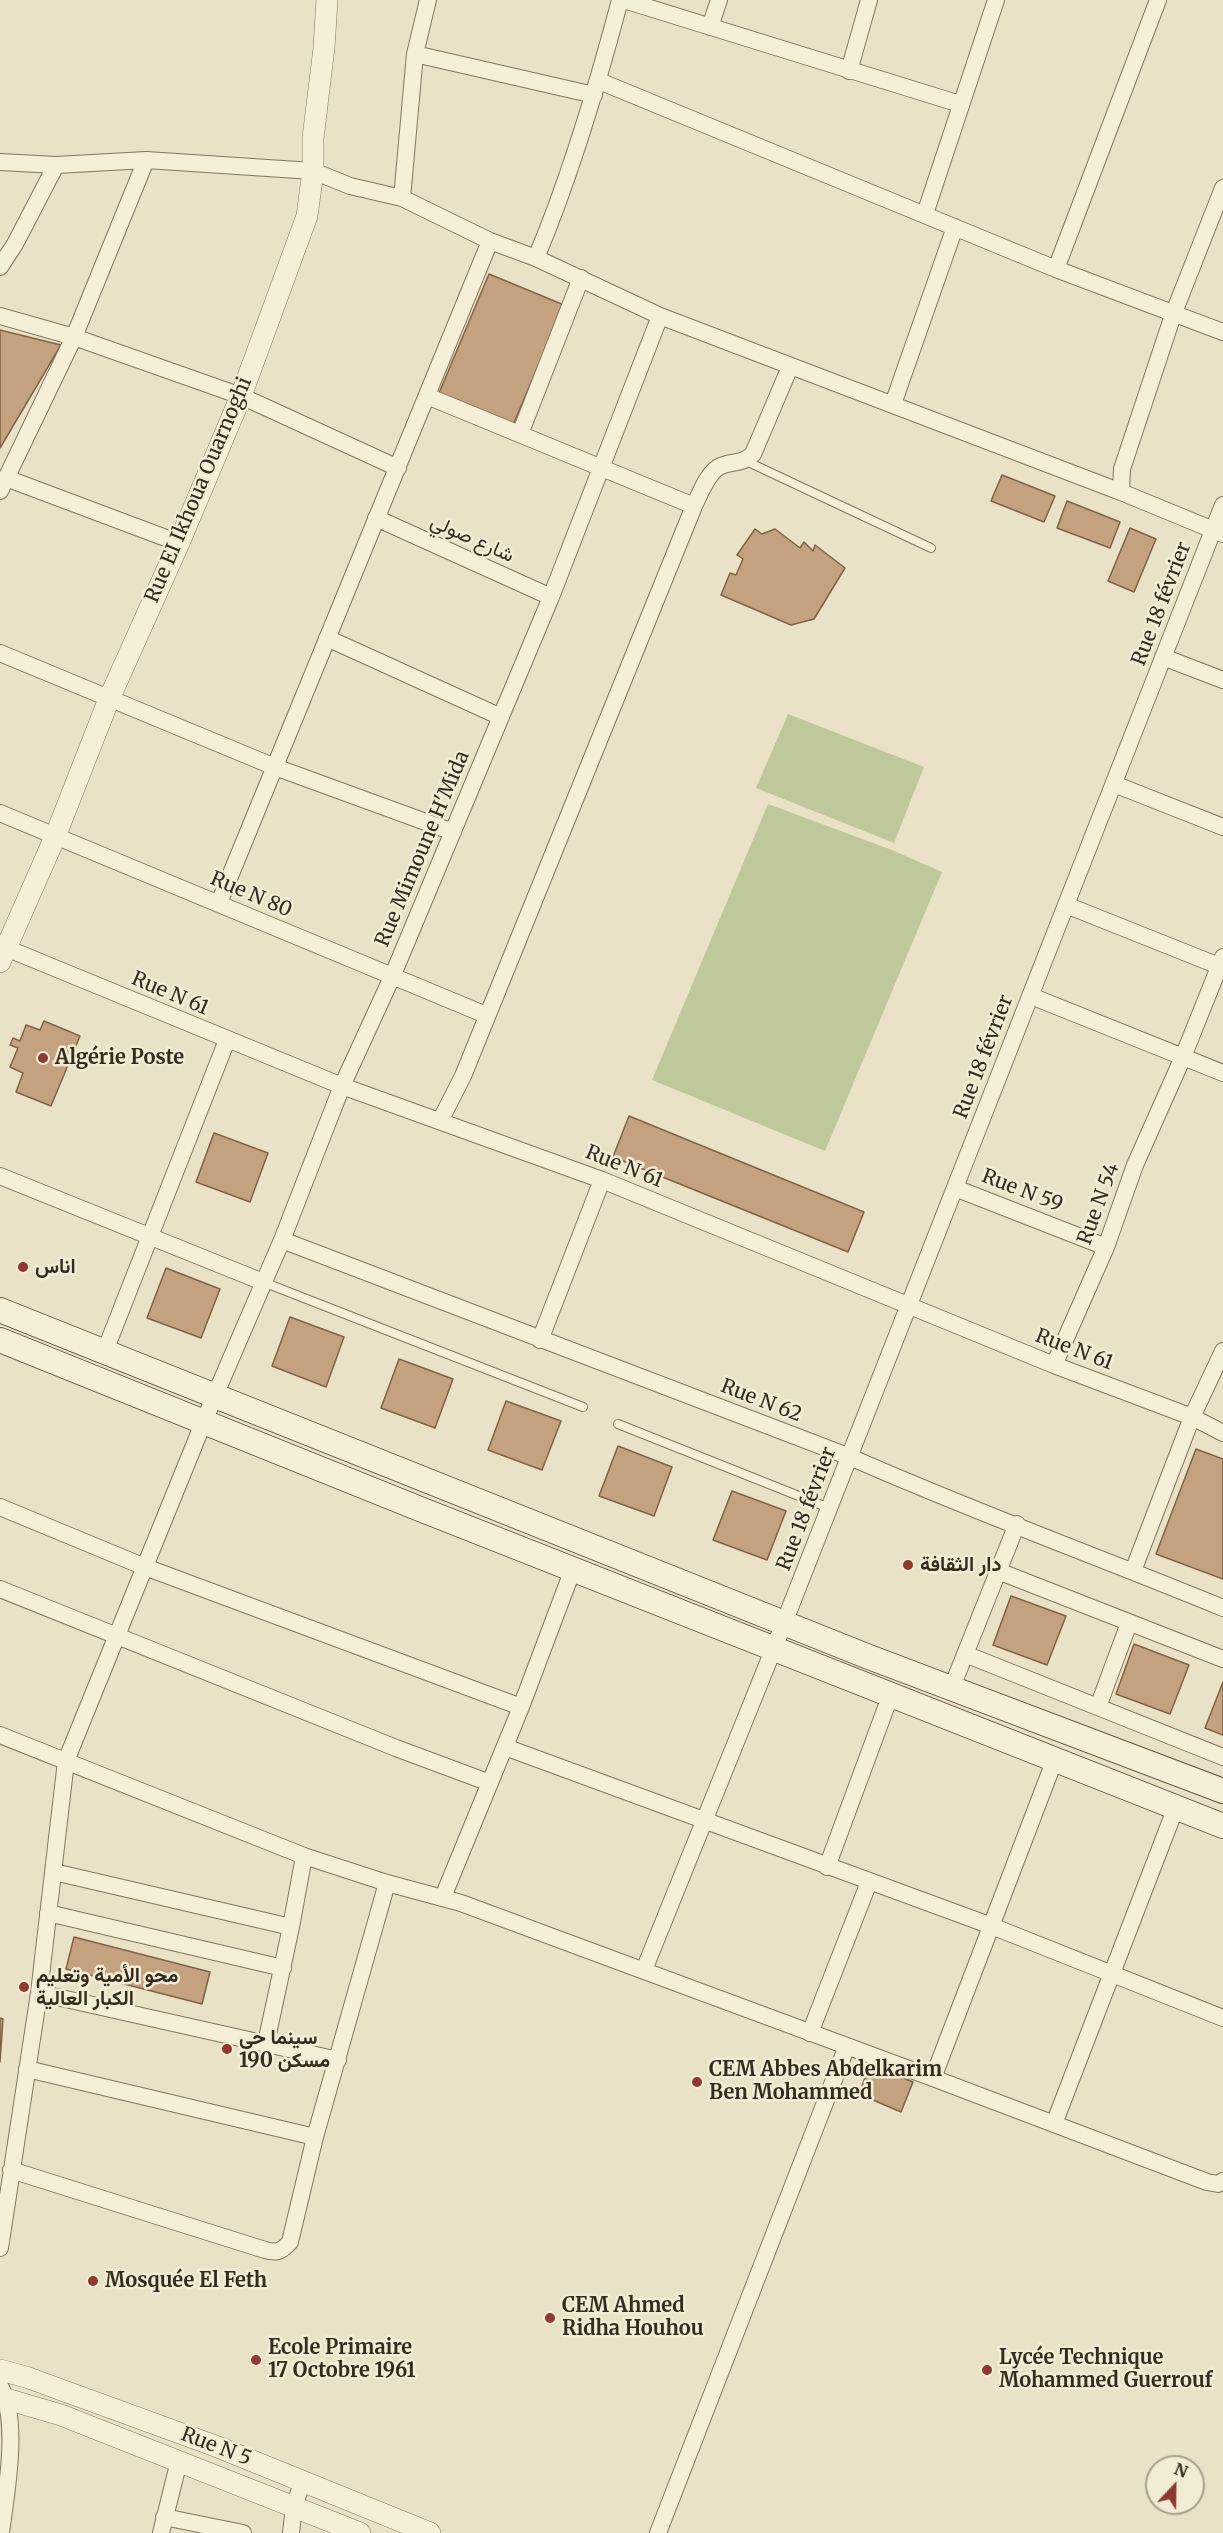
<!DOCTYPE html>
<meta charset="utf-8">
<style>
body{margin:0}
#map{position:relative;width:1223px;height:2533px;overflow:hidden;background:#eae2c6;font-family:Merriweather,serif}
canvas{display:block}
.north{position:absolute;left:1145px;top:2455px;width:60px;height:60px;box-sizing:border-box;background:#f2ecd4;border:2px solid #a69f8c;border-radius:50%;rotate:22deg;font-size:16px;font-weight:700;line-height:24px;text-align:center;color:#352c20}
.north::after{content:'';display:block;margin:auto;width:21px;height:27px;background:#8e3932;clip-path:polygon(50% 0,100% 100%,50% 72%,0 100%)}
</style>
<div id="map">
<canvas width="1223" height="2533"></canvas>
<div class="north">N</div>
</div>
<script>
const g = document.querySelector('canvas').getContext('2d');
g.lineJoin = 'round';
function paint(path, color) { g.fillStyle = color; g.fill(path, 'evenodd'); }
function strokePath(path, color, width, dash) { g.strokeStyle = color; g.lineWidth = width; g.lineCap = dash ? 'butt' : 'round'; g.setLineDash(dash || []); g.stroke(path); }
function drawText(font, color, halo, rows, align = 'center') {
  g.font = font + ' Merriweather,Vazirmatn,serif'; g.lineWidth = 5; g.setLineDash([]); g.textBaseline = 'middle'; g.strokeStyle = halo; g.fillStyle = color; for (const [text, x, y, turn = 0] of rows) {
    g.save(); g.translate(x, y); g.rotate((+turn || 0) * Math.PI / 180); g.textAlign = isNaN(turn) ? turn : align; if (halo) g.strokeText(text, 0, 0); g.fillText(text, 0, 0); g.restore();
  }
}
const green = new Path2D(`
 M 788,714 L 924,767 L 894,843 L 756,788 Z
 M 768,804 L 892,850 L 942,872 L 825,1151 L 652,1080 Z`);
const building = new Path2D(`
 M 489,274 L 564,305 L 513,425 L 439,393 Z
 M 0,330 L 61,345 L 0,448 Z
 M 1002,475 L 1055,496 L 1044,522 L 991,501 Z
 M 1067,501 L 1120,522 L 1110,548 L 1057,528 Z
 M 1130,528 L 1156,539 L 1134,592 L 1108,581 Z
 M 755,529 L 762,534 L 775,529 L 800,548 L 804,542 L 813,551 L 815,545 L 845,568 L 814,619 L 791,625 L 721,595 L 730,573 L 736,575 L 743,559 L 737,555 Z
 M 44,1021 L 80,1036 L 51,1106 L 16,1092 L 23,1073 L 10,1067 L 18,1048 L 10,1045 L 13,1038 L 20,1041 L 26,1025 L 40,1030 Z
 M 629,1116 L 864,1212 L 848,1252 L 613,1157 Z
 M 214,1133 L 268,1153 L 250,1202 L 196,1182 Z
 M 166,1268 L 220,1289 L 201,1338 L 147,1318 Z
 M 290,1317 L 344,1337 L 326,1387 L 272,1366 Z
 M 399,1359 L 453,1379 L 435,1428 L 381,1408 Z
 M 506,1401 L 561,1421 L 542,1470 L 488,1450 Z
 M 618,1446 L 672,1467 L 654,1516 L 599,1496 Z
 M 1196,1449 L 1223,1459 L 1223,1579 L 1156,1554 Z
 M 732,1491 L 786,1511 L 767,1560 L 713,1540 Z
 M 1011,1596 L 1066,1616 L 1047,1665 L 993,1645 Z
 M 1134,1644 L 1189,1665 L 1170,1714 L 1116,1694 Z
 M 1223,1682 L 1223,1735 L 1205,1728 Z
 M 74,1937 L 210,1972 L 202,2004 L 66,1969 Z
 M 0,2018 L 3,2019 L 0,2062 Z
 M 870,2064 L 913,2082 L 901,2112 L 859,2094 Z`);
const service = new Path2D(`
 M 746,461 L 931,548
 M 263,1282 L 583,1407
 M 618,1424 L 829,1508`);
const minor = new Path2D(`
 M 624,0 L 960,104
 M 710,27 L 719,0
 M 415,54 L 594,95
 M 849,71 L 869,0
 M 599,81 L 1056,269 L 1223,332
 M 0,162 L 56,165 L 146,160 L 313,171 L 350,186 L 402,198 L 490,241 L 536,258 L 660,316 L 1121,492 L 1223,534
 M 402,198 L 415,54 L 428,0
 M 925,214 L 996,0
 M 536,258 C 571,175 597,87 620,0
 M 0,267 L 15,244 L 56,165
 M 1056,269 L 1158,0
 M 0,316 L 74,337 L 241,396 L 398,468
 M 427,396 L 694,506
 M 893,404 L 955,227
 M 520,434 L 581,278
 M 6,478 L 179,543
 M 0,491 L 74,337 L 146,160
 M 1121,492 L 1122,469 L 1173,315 L 1223,188
 M 376,518 L 551,597
 M 327,638 L 501,717
 M 0,653 L 275,767 L 453,832
 M 1163,657 L 1223,680
 M 1114,784 L 1223,827
 M 0,813 L 486,1015
 M 219,903 L 490,241
 M 1066,905 L 1219,966
 M 6,948 L 342,1086 L 602,1180 L 1054,1365 L 1192,1417 L 1223,1433
 M 1031,996 L 1223,1073
 M 440,1121 L 463,1076 L 694,506 C 700,494 708,471 721,466 C 733,461 743,464 753,454 L 790,367
 M 0,1176 L 263,1282
 M 955,1188 L 1106,1247
 M 282,1240 L 850,1457 C 972,1511 1099,1557 1223,1608
 M 540,1340 L 602,1180
 M 105,1351 L 227,1040
 M 1054,1365 L 1106,1247 L 1135,1165 L 1183,1057 L 1223,957
 M 0,1507 L 145,1567 L 521,1707
 M 998,1571 L 1223,1659
 M 1133,1571 L 1192,1417 L 1223,1351
 M 0,1589 L 396,1748 L 490,1783
 M 965,1654 L 1223,1757
 M 952,1687 L 1017,1524
 M 1098,1707 L 1129,1623
 M 0,1735 L 304,1856 L 387,1883 L 461,1903 L 933,2078 L 1207,2182 L 1218,2184 L 1223,2181
 M 505,1747 L 989,1925 L 1223,2018
 M 827,1867 L 891,1694
 M 54,1872 L 291,1927
 M 443,1897 L 521,1707 L 573,1569
 M 48,1913 L 283,1968
 M 644,1970 L 784,1623 L 1223,505
 M 39,1993 L 338,2060
 M 810,2033 L 869,1882
 M 266,2043 L 291,1927 L 304,1856
 M 27,2069 L 315,2137
 M 933,2078 L 1055,1759
 M 1054,2124 L 1176,1807
 M 11,2170 L 265,2250 C 277,2253 281,2252 290,2242 L 315,2137 L 387,1883
 M 0,2248 L 39,1993 L 66,1761 L 204,1421 L 282,1240 L 342,1086 L 392,977 L 551,597 L 660,316
 M 0,2386 C 20,2420 6,2494 1,2533
 M 164,2517 L 243,2533
 M 161,2533 L 179,2461
 M 291,2533 L 294,2506 L 303,2481
 M 658,2533 L 847,2046`);
const tertiary = new Path2D(`
 M 0,962 L 55,837 L 109,699 L 179,543 L 241,396 L 307,216 L 313,171 L 313,138 L 324,48 L 327,0
 M 0,2370 L 26,2377 L 218,2447 L 430,2533
 M 0,2397 L 61,2415 L 360,2533`);
const secondary = new Path2D(`
 M 0,1310 L 869,1657 L 1223,1791
 M 0,1340 L 420,1509 L 1223,1826`);
const markers = [
 [43,1058,6,"#8e3932"],
 [23,1267,6,"#8e3932"],
 [908,1565,6,"#8e3932"],
 [24,1987,6,"#8e3932"],
 [227,2049,6,"#8e3932"],
 [697,2082,6,"#8e3932"],
 [93,2281,6,"#8e3932"],
 [550,2318,6,"#8e3932"],
 [256,2360,6,"#8e3932"],
 [987,2370,6,"#8e3932"]
];
const streetNames = [
 ["Rue EI Ikhoua Ouarnoghi",199,490,-67],
 ["شارع صولي",472,539,24],
 ["Rue 18 février",1162,604,-69],
 ["Rue Mimoune H'Mida",423,849,-67],
 ["Rue N 80",251,895,23],
 ["Rue N 61",170,994,23],
 ["Rue 18 février",984,1057,-69],
 ["Rue N 61",624,1167,22],
 ["Rue N 59",1022,1191,21],
 ["Rue N 54",1099,1204,-70],
 ["Rue N 61",1074,1350,21],
 ["Rue N 62",761,1401,21],
 ["Rue 18 février",807,1509,-69],
 ["Rue N 5",216,2447,21]
];
const poiNames = [
 ["Algérie Poste",55,1058],
 ["اناس",35,1267],
 ["دار الثقافة",920,1565],
 ["محو الأمية وتعليم",36,1976],
 ["الكبار العالية",36,1999],
 ["سينما حي",239,2038],
 ["190 مسكن",239,2061],
 ["CEM Abbes Abdelkarim",709,2070],
 ["Ben Mohammed",709,2093],
 ["Mosquée El Feth",105,2281],
 ["CEM Ahmed",562,2306],
 ["Ridha Houhou",562,2329],
 ["Ecole Primaire",268,2348],
 ["17 Octobre 1961",268,2371],
 ["Lycée Technique",999,2358],
 ["Mohammed Guerrouf",999,2381]
];
paint(green, '#bec89a');
paint(building, '#c5a27f');
strokePath(building, '#816245', 1.5);
strokePath(service, '#84755d', 10);
strokePath(minor, '#84755d', 18);
strokePath(tertiary, '#84755d', 22);
strokePath(secondary, '#665640', 26);
strokePath(service, '#f6efd8', 8);
strokePath(minor, '#f6efd8', 16);
strokePath(tertiary, '#f6efd8', 21);
strokePath(secondary, '#f6efd8', 24);
for (const [x, y, r, color] of markers) { const dot = new Path2D(); dot.arc(x, y, r, 0, 2 * Math.PI); g.fillStyle = color; g.fill(dot); strokePath(dot, '#f2ecd4', 2); }
drawText('20px', '#352c20', '#f2ecd4', streetNames);
drawText('bold 20px', '#352c20', '#f2ecd4', poiNames, 'left');
</script>
